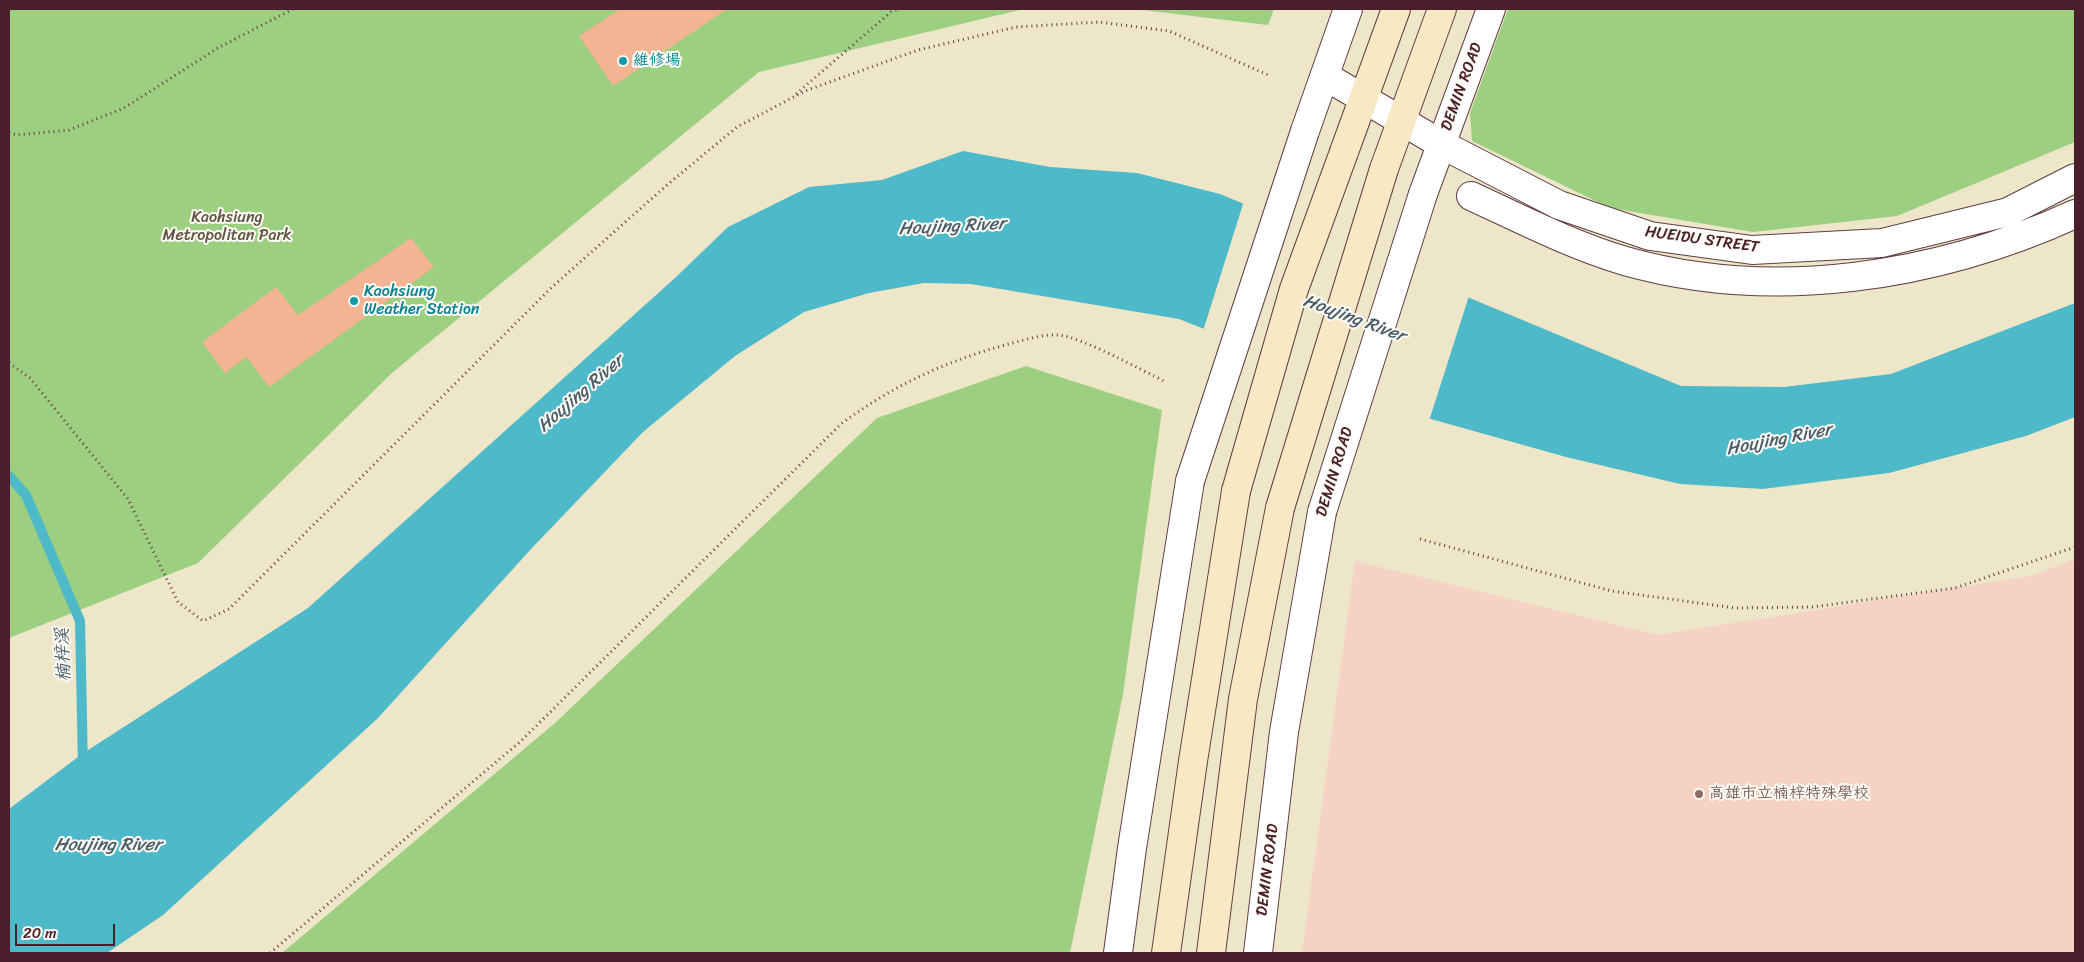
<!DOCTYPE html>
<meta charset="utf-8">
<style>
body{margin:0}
#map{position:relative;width:2084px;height:962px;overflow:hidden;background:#ede6c9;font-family:Sriracha,sans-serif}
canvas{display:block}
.frame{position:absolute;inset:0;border:10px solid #4a1f2b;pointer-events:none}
.scale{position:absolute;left:15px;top:924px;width:100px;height:22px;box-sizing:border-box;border:2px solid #4a1f2b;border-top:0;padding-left:6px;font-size:15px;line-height:18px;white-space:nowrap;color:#4a1f2b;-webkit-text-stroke:4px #fdfcf7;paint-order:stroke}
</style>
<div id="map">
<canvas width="2084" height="962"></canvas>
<div class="frame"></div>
<div class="scale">20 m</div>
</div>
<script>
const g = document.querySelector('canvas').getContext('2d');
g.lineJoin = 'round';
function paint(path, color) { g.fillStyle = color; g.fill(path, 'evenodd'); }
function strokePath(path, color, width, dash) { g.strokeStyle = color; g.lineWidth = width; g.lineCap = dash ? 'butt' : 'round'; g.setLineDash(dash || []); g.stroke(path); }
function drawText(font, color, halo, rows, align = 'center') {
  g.font = font + ' Sriracha,"LXGW WenKai TC",sans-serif'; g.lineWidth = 4; g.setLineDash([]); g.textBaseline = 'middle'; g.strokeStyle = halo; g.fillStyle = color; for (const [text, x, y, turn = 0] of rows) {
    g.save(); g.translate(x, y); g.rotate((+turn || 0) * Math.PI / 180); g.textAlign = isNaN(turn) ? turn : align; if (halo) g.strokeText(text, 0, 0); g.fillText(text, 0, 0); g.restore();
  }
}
const built = new Path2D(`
 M 2075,559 L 2075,953 L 1302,953 L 1355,561 L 1658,635 L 2031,576 Z`);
const green = new Path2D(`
 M 9,9 L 1024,9 L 759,72 L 393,372 L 198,563 L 9,638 Z
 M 1134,9 L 1274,9 L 1268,25 Z
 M 1508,9 L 2075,9 L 2075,142 L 1897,216 L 1753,232 L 1610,208 L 1472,141 L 1470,113 Z
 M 1026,366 L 1162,410 L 1123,694 L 1070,953 L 282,953 L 555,723 L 877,418 Z`);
const water = new Path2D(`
 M 963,151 L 1050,167 L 1137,173 L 1220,194 L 1681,386 L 1784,387 L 1891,374 L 2075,303 L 2075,417 L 2026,436 L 1889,473 L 1763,489 L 1680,484 L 1566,457 L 1431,419 L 1179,319 L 971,284 L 924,283 L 869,293 L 804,312 L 735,356 L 643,432 L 531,549 L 378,718 L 163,915 L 107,953 L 9,953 L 9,809 L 82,754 L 308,608 L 675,278 L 728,227 L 809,187 L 882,180 Z`);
const pier = new Path2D(`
 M 1244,201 L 1469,296 L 1429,421 L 1203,331 Z`);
const stream = new Path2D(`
 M 9,476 L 26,495 L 80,621 L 83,768`);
const building = new Path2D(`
 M 620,9 L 727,9 L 613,86 L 579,36 Z
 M 411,238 L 434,267 L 269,387 L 247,357 L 225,373 L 202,342 L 276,287 L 298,315 Z`);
const path = new Path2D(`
 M 796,94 L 891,12 L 899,9
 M 9,133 L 17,135 L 69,130 L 124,108 L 218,48 L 293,9
 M 9,363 L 30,378 L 128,499 L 178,602 L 203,621 L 229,609 L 552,287 L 667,185 L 737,127 L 805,91 L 918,50 L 1016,27 L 1099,22 L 1169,31 L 1268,75
 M 1420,539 L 1612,591 L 1735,608 L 1812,607 L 1955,588 L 2075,547
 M 270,953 L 521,741 L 841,424 C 892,386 944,362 1005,345 C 1021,341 1041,334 1058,335 C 1082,337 1141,370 1166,382`);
const street = new Path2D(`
 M 1325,76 L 1441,144 L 1559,205 L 1650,236 L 1752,250 L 1882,243 L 2008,212 L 2075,178
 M 1305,131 L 1348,9
 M 1423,194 L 1491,9
 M 1471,196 C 1521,219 1571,245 1625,261 C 1773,303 1937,277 2075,214
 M 1118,953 L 1132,848 L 1190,481
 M 1258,953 L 1284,732 L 1322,512`);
const secondary = new Path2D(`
 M 1344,152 L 1396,9
 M 1384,169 L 1442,9
 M 1166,953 L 1193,761 L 1236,491
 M 1211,953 L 1243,699 L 1280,508`);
const streetBridge = new Path2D(`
 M 1190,481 L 1305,131
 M 1322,512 L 1423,194`);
const secondaryBridge = new Path2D(`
 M 1236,491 L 1294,289 L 1344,152
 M 1280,508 L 1384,169`);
const markers = [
 [623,61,5,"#0f9aa8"],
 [354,301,5,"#0f9aa8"],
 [1699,794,5,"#8d6e63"]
];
const cultureNames = [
 ["維修場",633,61],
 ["Kaohsiung",364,292],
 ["Weather Station",364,310]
];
const streetNames = [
 ["DEMIN ROAD",1462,87,-70],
 ["HUEIDU STREET",1702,240,8],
 ["DEMIN ROAD",1335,472,-73],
 ["DEMIN ROAD",1268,870,-83]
];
const parkNames = [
 ["Kaohsiung",227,218],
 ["Metropolitan Park",227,236]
];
const educationNames = [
 ["高雄市立楠梓特殊學校",1709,794]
];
const waterNames = [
 ["Houjing River",952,227,-3],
 ["Houjing River",1354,319,20],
 ["Houjing River",581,394,-41],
 ["Houjing River",1779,440,-11],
 ["楠梓溪",64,655,-92],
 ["Houjing River",108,845]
];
paint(built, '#f6d2c4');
paint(green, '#9ccf7f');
paint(water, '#4db9c9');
paint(pier, '#ede6c9');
strokePath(stream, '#4db9c9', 10);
paint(building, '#f2b492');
strokePath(street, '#623d43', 30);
strokePath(secondary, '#623d43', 30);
strokePath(path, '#623d43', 3, [1, 4]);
strokePath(street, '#fff', 28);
strokePath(secondary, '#f8e8c3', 28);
strokePath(streetBridge, '#623d43', 30, []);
strokePath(secondaryBridge, '#623d43', 30, []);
strokePath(streetBridge, '#fff', 28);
strokePath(secondaryBridge, '#f8e8c3', 28);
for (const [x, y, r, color] of markers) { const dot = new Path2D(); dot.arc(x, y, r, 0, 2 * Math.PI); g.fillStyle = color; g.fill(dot); strokePath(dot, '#fdfcf7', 2); }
drawText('16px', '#0d838f', '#fdfcf7', cultureNames, 'left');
drawText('16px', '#4a1f2b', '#fdfcf7', streetNames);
drawText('16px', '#635444', '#fdfcf7', parkNames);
drawText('16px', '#785e54', '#fdfcf7', educationNames, 'left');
drawText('italic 18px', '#4b5d6a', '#fdfcf7', waterNames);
</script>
